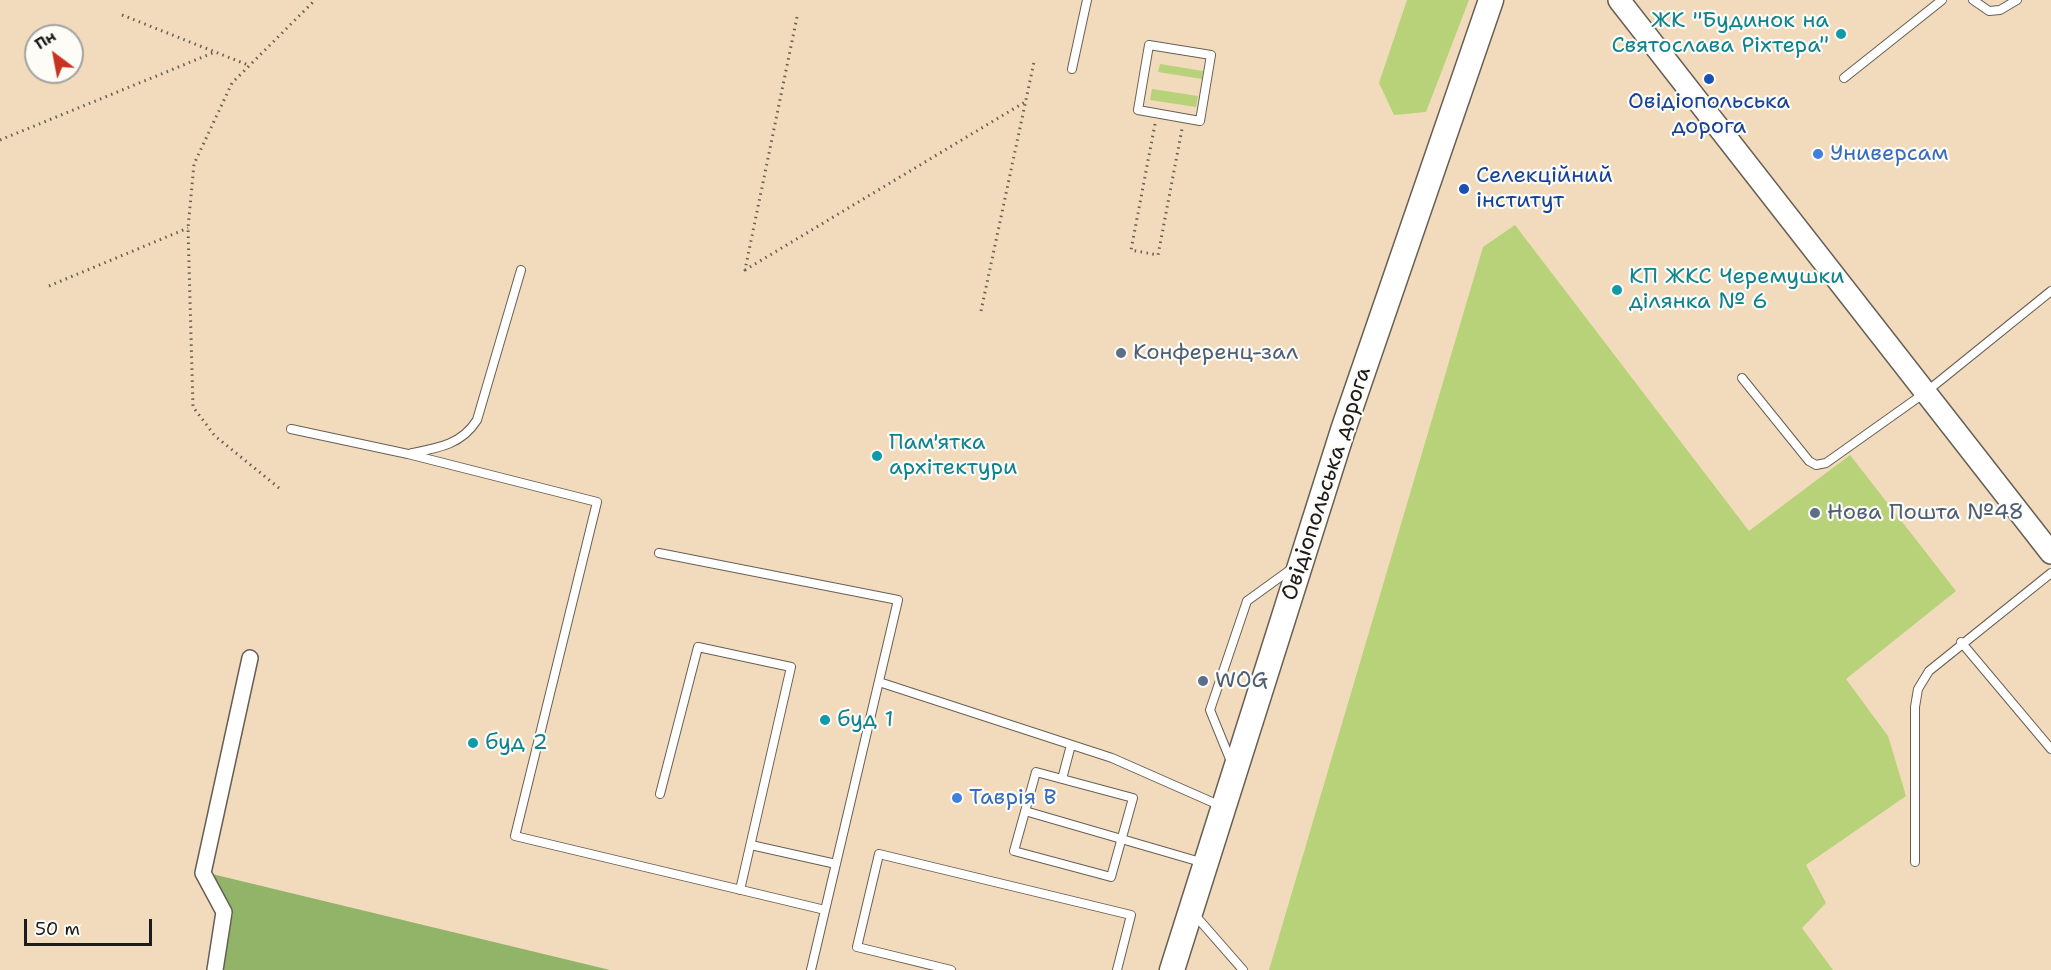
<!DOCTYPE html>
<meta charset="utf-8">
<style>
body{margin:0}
#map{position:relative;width:2051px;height:970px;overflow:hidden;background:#f2dbbc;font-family:"Shantell Sans",sans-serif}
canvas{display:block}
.north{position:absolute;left:24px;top:24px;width:60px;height:60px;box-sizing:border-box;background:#fdfcf7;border:2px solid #a3a29f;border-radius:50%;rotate:328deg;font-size:16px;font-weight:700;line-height:24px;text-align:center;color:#1c1c1c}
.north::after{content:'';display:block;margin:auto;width:21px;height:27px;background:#c8321e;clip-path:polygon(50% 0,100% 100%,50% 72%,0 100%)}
.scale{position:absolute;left:24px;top:919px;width:128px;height:27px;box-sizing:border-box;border:3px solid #1c1c1c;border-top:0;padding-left:8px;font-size:18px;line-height:21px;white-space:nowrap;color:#1c1c1c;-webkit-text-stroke:4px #fdfcf7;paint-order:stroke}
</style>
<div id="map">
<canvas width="2051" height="970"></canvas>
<div class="north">Пн</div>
<div class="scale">50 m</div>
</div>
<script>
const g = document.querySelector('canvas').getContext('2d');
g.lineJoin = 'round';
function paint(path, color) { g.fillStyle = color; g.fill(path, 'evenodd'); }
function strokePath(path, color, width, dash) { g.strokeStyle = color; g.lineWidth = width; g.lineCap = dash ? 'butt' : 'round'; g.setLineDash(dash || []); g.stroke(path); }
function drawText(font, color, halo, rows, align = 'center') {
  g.font = font + ' "Shantell Sans",sans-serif'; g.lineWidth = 4.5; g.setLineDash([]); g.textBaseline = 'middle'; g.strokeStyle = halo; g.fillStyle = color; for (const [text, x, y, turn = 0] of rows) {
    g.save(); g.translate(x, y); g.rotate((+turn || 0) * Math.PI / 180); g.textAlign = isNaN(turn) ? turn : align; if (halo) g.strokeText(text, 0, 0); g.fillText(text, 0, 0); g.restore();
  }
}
const green = new Path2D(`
 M 1407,0 L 1469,0 L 1426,112 L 1394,115 L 1379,83 Z
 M 1160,64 L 1203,71 L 1202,79 L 1158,72 Z
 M 1152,89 L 1198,96 L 1196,107 L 1150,100 Z
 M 1515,225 L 1749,531 L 1850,455 L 1956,591 L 1846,679 L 1888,736 L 1906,796 L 1806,865 L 1826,903 L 1802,928 L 1833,970 L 1269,970 L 1483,247 Z`);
const forest = new Path2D(`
 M 212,874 L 610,970 L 223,970 L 233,912 Z`);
const path = new Path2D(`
 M 122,15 L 248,65
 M 797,17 L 745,270 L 1025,102
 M 1155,124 L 1131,250 L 1158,255 L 1182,129
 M 0,140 L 215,52
 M 49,286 L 188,228
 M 981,311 L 1034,62
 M 279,488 L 215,436 L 193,407 L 188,228 L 194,164 L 232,83 L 315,0`);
const service = new Path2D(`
 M 1973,0 L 1989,11 L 2000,10 L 2017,0
 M 1149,45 L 1211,55 L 1200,121 L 1138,110 Z
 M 1072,69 L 1087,0
 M 1844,78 L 1942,0
 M 1742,378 L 1809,461 L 1816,465 L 1826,463 L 1926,392 L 2051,291
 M 291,429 L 408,454 L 597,502 L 515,836 L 825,910
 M 412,453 C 439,448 462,444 477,420 L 521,270
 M 659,553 L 898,600 L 811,970
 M 1961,642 L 2051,749
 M 879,682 L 1112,758 L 1221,806
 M 1232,764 L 1210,710 L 1247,601 L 1294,567
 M 1036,772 L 1133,798 L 1111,877 L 1014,851 Z
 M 1062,779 L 1071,745
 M 660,794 L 698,647 L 791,667 L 740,890
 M 1025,811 L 1204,863
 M 751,845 L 836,864
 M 1915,862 L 1915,707 L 1918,689 L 1929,671 L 2051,573
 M 1194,914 L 1243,970
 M 951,970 L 857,947 L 879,854 L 1131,915 L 1117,970`);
const minor = new Path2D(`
 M 215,970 L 224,912 L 203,873 L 250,658`);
const secondary = new Path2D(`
 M 1619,0 L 2051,553`);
const primary = new Path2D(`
 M 1172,970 L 1343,430 L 1491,0`);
const markers = [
 [1841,34,6,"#0f9aa8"],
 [1709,79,6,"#1a4fb4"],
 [1818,154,6,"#3f7fe0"],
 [1464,189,6,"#1a4fb4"],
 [1617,290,6,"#0f9aa8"],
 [1121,353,6,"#5c6f8a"],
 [877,456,6,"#0f9aa8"],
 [1815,513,6,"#5c6f8a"],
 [1203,681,6,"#5c6f8a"],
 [825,720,6,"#0f9aa8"],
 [473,743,6,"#0f9aa8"],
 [957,798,6,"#3f7fe0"]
];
const cultureNames = [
 ["ЖК \"Будинок на",1829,21,"right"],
 ["Святослава Ріхтера\"",1829,46,"right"],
 ["КП ЖКС Черемушки",1629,277],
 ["ділянка № 6",1629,302],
 ["Пам'ятка",889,443],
 ["архітектури",889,468],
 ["буд 1",837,720],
 ["буд 2",485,743]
];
const transitNames = [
 ["Овідіопольська",1709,102],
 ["дорога",1709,127],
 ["Селекційний",1476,176,"left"],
 ["інститут",1476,201,"left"]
];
const shopNames = [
 ["Универсам",1830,154],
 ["Таврія В",969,798]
];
const serviceNames = [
 ["Конференц-зал",1133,353],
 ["Нова Пошта №48",1827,513],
 ["WOG",1215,681]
];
const streetNames = [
 ["Овідіопольська дорога",1327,484,-72]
];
paint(green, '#b7d278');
paint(forest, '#91b468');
strokePath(service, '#675f54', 10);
strokePath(minor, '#675f54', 18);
strokePath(secondary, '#675f54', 24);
strokePath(primary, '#675f54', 27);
strokePath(path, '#675f54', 3, [1.5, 4.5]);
strokePath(service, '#fff', 8);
strokePath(minor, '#fff', 15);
strokePath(secondary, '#fff', 21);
strokePath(primary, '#fff', 24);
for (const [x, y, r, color] of markers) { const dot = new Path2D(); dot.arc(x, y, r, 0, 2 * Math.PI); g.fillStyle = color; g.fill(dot); strokePath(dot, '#fdfcf7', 2); }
drawText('22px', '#0d838f', '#fdfcf7', cultureNames, 'left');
drawText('22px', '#164399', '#fdfcf7', transitNames);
drawText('22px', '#366cbe', '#fdfcf7', shopNames, 'left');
drawText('22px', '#4e5e75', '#fdfcf7', serviceNames, 'left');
drawText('22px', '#1c1c1c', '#fdfcf7', streetNames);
</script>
